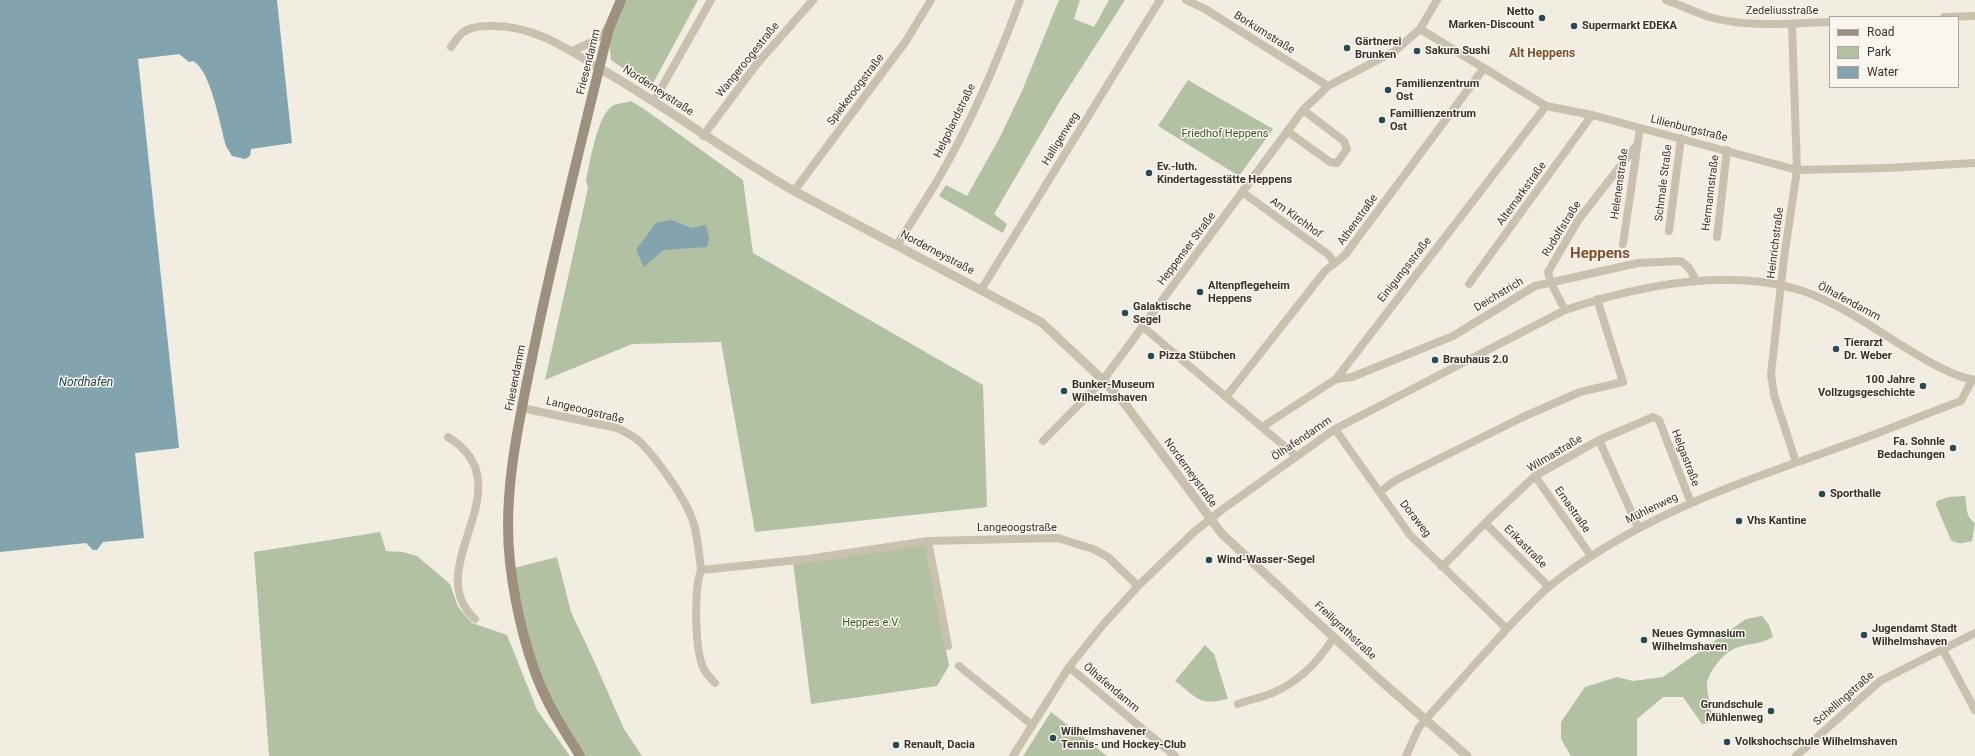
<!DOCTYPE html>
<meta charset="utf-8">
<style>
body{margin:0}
#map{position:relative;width:1975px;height:756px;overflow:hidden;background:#f2ede1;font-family:Roboto,sans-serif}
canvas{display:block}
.legend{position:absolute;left:1829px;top:16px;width:130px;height:72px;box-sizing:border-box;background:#faf6ee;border:1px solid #ada8a0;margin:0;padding:5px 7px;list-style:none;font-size:12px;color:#39322c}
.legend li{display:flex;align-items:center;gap:8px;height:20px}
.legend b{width:20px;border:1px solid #ada8a0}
</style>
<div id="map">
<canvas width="1975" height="756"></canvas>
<ul class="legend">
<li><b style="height:5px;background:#9e907f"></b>Road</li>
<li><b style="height:11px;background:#b1c1a2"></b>Park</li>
<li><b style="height:11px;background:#82a4ae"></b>Water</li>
</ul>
</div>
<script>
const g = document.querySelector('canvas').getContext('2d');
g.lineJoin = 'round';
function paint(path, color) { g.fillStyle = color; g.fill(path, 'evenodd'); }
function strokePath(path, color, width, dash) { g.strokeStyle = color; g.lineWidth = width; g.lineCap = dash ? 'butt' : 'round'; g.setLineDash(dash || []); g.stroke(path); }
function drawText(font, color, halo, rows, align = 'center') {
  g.font = font + ' Roboto,sans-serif'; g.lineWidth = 3; g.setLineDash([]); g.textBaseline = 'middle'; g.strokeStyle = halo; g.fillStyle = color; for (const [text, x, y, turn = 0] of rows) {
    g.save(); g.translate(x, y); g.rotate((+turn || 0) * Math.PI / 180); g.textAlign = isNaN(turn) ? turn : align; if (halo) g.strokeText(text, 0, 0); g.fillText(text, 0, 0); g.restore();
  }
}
const green = new Path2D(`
 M 624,0 L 698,0 L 651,87 L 611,60 L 609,40 Z
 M 1059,0 L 1080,0 L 1074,19 L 1094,27 L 1109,0 L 1125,0 L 1060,101 L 994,214 L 1007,224 L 1003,233 L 939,196 L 946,185 L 967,196 L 1000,137 L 1022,91 Z
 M 1188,80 L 1273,129 L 1239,176 L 1158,126 Z
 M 631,101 L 644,109 L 743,180 L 753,253 L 983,385 L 987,507 L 755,532 L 721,342 L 632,344 L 545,380 L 588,188 L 586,180 C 590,162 597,117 612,106 C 617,103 625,103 631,101 Z
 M 1965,496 C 1968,507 1964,515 1975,523 L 1972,541 C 1964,543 1958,545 1951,540 L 1936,505 L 1937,501 L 1949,497 Z
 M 380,532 L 386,551 L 403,552 L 417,556 L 450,584 L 458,607 L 472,623 L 507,635 L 537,710 L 570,756 L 269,756 L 254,552 Z
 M 926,544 L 949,666 L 937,686 L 811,704 L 793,562 Z
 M 557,557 L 571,612 L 595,663 L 624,729 L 642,756 L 584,756 L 551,702 L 528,641 L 514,568 Z
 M 1762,616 L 1769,625 L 1773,637 C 1757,646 1751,642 1736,648 C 1724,652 1707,673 1707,685 C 1707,698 1713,709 1712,722 L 1702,724 L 1683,697 L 1663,697 L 1637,719 L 1637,756 L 1571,756 L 1561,739 L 1561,722 L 1585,687 L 1617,677 L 1633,681 L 1663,677 L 1746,619 Z
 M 1205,645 L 1214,654 L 1228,699 C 1198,706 1198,698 1175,681 Z
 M 1051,712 L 1107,756 L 1023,756 Z`);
const water = new Path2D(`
 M 0,0 L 277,0 L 292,143 L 251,149 L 250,156 L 245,159 L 232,156 L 226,146 C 220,126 211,70 193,61 L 189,62 L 179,54 L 138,59 L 179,448 L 135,453 L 144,538 L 103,542 L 97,550 L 93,550 L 86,543 L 0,552 Z
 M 671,220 L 692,228 L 706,225 L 709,238 L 707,247 L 664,250 L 644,267 L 636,250 L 656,223 Z`);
const minor = new Path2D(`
 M 1186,0 L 1205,9 L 1328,86
 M 1666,0 C 1680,5 1695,12 1709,17 C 1748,28 1791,23 1830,22
 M 1944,17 L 1975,16
 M 1792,24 L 1797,170 L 1784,258 L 1771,374 L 1774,395 L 1796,462
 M 1420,29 L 1546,106 L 1592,115 L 1797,170 L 1887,168 L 1975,163
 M 451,47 C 455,42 459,34 465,31 C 472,27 481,26 489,26 C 530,24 565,47 599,68
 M 572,51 L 592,42 L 609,28
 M 654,101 L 711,0
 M 1287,131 L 1330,162 L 1337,163 L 1347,149 L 1344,141 L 1303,110
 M 703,136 L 756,65 L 813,0
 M 794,191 L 906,41 L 931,0
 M 1242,192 L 1329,255 L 1334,263
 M 1669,231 L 1681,138
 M 1717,237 L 1727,150
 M 1623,244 L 1640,128
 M 897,245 C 910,224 923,204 936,183 C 970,125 997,63 1020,0
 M 1469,284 L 1592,115
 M 981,290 L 1160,0
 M 1565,310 L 1551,283 L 1548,272 L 1579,219 L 1636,146
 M 1142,326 L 1296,456
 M 1336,379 L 1352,377 L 1453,336 L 1535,286 L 1638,263 L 1681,261 L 1689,268 L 1696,280
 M 1226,397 L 1325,271 L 1345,255 L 1484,68
 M 522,408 L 617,428 C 626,432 634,436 641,443 C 658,460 685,498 693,521 C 698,537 699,554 701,570 L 808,559 L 928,541 L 1058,538 L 1093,549 L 1108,557 L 1138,586
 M 1262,427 L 1336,379 L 1546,106
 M 1335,429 L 1410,535 L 1507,629
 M 448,437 C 528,486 418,568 475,619
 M 1599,440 L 1638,527
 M 1043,441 L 1103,380 L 1303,110 L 1328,86 L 1395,51 L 1420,29 L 1437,0
 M 1535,476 L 1591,556
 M 1381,491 L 1396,480 L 1523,417 L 1580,392 L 1623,382 L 1597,299
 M 1485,523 L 1549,587
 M 928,541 L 948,646
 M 1442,567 L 1485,523 L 1535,476 L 1599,440 L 1653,417 L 1659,420 L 1691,503
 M 701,570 C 694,590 694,653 705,671 C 708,676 712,680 715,683
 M 1943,650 L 1975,710
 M 959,666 L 1032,725
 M 1069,667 L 1175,756
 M 1238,704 C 1248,700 1260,698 1270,694 C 1298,683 1319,661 1334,637
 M 1013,756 L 1069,667 L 1102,626 L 1138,586 L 1194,532 L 1223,509 L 1335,429 L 1565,310 C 1637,286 1725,267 1800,290 C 1822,297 1843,309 1863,321 C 1891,338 1944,376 1975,380
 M 1406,756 L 1418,729 L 1426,719 C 1458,684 1489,647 1522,613 C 1531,604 1540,594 1550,586 C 1639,514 1748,480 1854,442 C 1890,429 1925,414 1961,401 L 1972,380
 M 1796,756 L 1880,681 L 1975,633`);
const tertiary = new Path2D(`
 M 599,68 C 666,106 727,153 794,191 L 1041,322 L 1103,380 L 1125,404 L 1222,534 L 1380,680 L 1467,756`);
const secondary = new Path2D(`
 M 580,756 C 570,739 558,722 549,704 C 528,664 515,607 510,562 C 502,491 520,417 534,348 C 556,241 583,134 609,28 L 621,0`);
const markers = [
 [1542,18,4,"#234b58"],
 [1574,26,4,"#234b58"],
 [1347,48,4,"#234b58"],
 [1417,51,4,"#234b58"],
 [1388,90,4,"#234b58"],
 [1382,120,4,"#234b58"],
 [1149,173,4,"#234b58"],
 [1200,292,4,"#234b58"],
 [1125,313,4,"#234b58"],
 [1836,349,4,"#234b58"],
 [1151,356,4,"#234b58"],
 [1435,360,4,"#234b58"],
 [1923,386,4,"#234b58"],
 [1064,391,4,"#234b58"],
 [1953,448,4,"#234b58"],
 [1822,494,4,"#234b58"],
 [1739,521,4,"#234b58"],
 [1209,560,4,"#234b58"],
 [1864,635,4,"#234b58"],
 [1644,640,4,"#234b58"],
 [1771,711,4,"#234b58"],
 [1053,738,4,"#234b58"],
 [1727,742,4,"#234b58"],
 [896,745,4,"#234b58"]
];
const streetNames = [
 ["Zedeliusstraße",1782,11],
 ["Borkumstraße",1264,33,32],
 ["Wangeroogestraße",748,60,-51],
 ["Friesendamm",589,62,-76],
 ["Spiekeroogstraße",856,90,-53],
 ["Norderneystraße",658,91,33],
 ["Helgolandstraße",955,121,-64],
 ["Lilienburgstraße",1689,129,14],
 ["Halligenweg",1061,139,-58],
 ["Schmale Straße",1664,183,-83],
 ["Helenenstraße",1620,184,-82],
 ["Hermannstraße",1711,193,-83],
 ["Altemarkstraße",1522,194,-54],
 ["Am Kirchhof",1296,218,36],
 ["Athenstraße",1358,220,-54],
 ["Rudolfstraße",1562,229,-58],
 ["Heinrichstraße",1776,243,-83],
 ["Heppenser Straße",1187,249,-53],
 ["Norderneystraße",937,253,28],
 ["Einigungsstraße",1405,270,-52],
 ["Deichstrich",1499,295,-31],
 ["Ölhafendamm",1849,302,28],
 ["Friesendamm",516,378,-79],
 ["Langeoogstraße",585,411,14],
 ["Ölhafendamm",1302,439,-34],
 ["Wilmastraße",1555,454,-31],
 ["Helgastraße",1685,458,69],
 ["Norderneystraße",1190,473,54],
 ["Mühlenweg",1652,509,-26],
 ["Ernastraße",1572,510,55],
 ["Doraweg",1415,519,52],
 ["Langeoogstraße",1017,528],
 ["Erikastraße",1525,547,45],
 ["Freiligrathstraße",1345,631,43],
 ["Ölhafendamm",1111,688,40],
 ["Schellingstraße",1844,699,-41]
];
const poiNames = [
 ["Netto",1534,12,"right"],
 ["Marken-Discount",1534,25,"right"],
 ["Supermarkt EDEKA",1582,26],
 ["Gärtnerei",1355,42],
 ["Brunken",1355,55],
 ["Sakura Sushi",1425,51],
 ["Familienzentrum",1396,84],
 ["Ost",1396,97],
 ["Famillienzentrum",1390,114],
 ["Ost",1390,127],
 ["Ev.-luth.",1157,167],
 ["Kindertagesstätte Heppens",1157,180],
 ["Altenpflegeheim",1208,286],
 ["Heppens",1208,299],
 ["Galaktische",1133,307],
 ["Segel",1133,320],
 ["Tierarzt",1844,343],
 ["Dr. Weber",1844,356],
 ["Pizza Stübchen",1159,356],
 ["Brauhaus 2.0",1443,360],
 ["100 Jahre",1915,380,"right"],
 ["Vollzugsgeschichte",1915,393,"right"],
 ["Bunker-Museum",1072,385],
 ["Wilhelmshaven",1072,398],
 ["Fa. Sohnle",1945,442,"right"],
 ["Bedachungen",1945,455,"right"],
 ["Sporthalle",1830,494],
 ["Vhs Kantine",1747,521],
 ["Wind-Wasser-Segel",1217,560],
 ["Jugendamt Stadt",1872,629],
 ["Wilhelmshaven",1872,642],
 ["Neues Gymnasium",1652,634],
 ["Wilhelmshaven",1652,647],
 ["Grundschule",1763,705,"right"],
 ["Mühlenweg",1763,718,"right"],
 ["Wilhelmshavener",1061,732],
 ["Tennis- und Hockey-Club",1061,745],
 ["Volkshochschule Wilhelmshaven",1735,742],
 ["Renault, Dacia",904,745]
];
const parkNames = [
 ["Friedhof Heppens",1225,134],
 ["Heppes e.V.",871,623]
];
const neighbourhoodNames = [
 ["Alt Heppens",1542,54]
];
const waterNames = [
 ["Nordhafen",86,383]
];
const districtNames = [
 ["Heppens",1600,254]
];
paint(green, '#b1c1a2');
paint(water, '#82a4ae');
strokePath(minor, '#cac0ae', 8);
strokePath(tertiary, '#cac0ae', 9);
strokePath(secondary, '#9e907f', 10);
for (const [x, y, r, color] of markers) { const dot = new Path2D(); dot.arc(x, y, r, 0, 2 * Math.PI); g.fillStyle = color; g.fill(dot); strokePath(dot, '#faf6ee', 1.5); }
drawText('11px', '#39322c', '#faf6ee', streetNames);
drawText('bold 11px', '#39322c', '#faf6ee', poiNames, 'left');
drawText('11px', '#415631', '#faf6ee', parkNames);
drawText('bold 12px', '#835029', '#faf6ee', neighbourhoodNames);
drawText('italic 12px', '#234b58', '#faf6ee', waterNames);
drawText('bold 15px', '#835029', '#faf6ee', districtNames);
</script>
